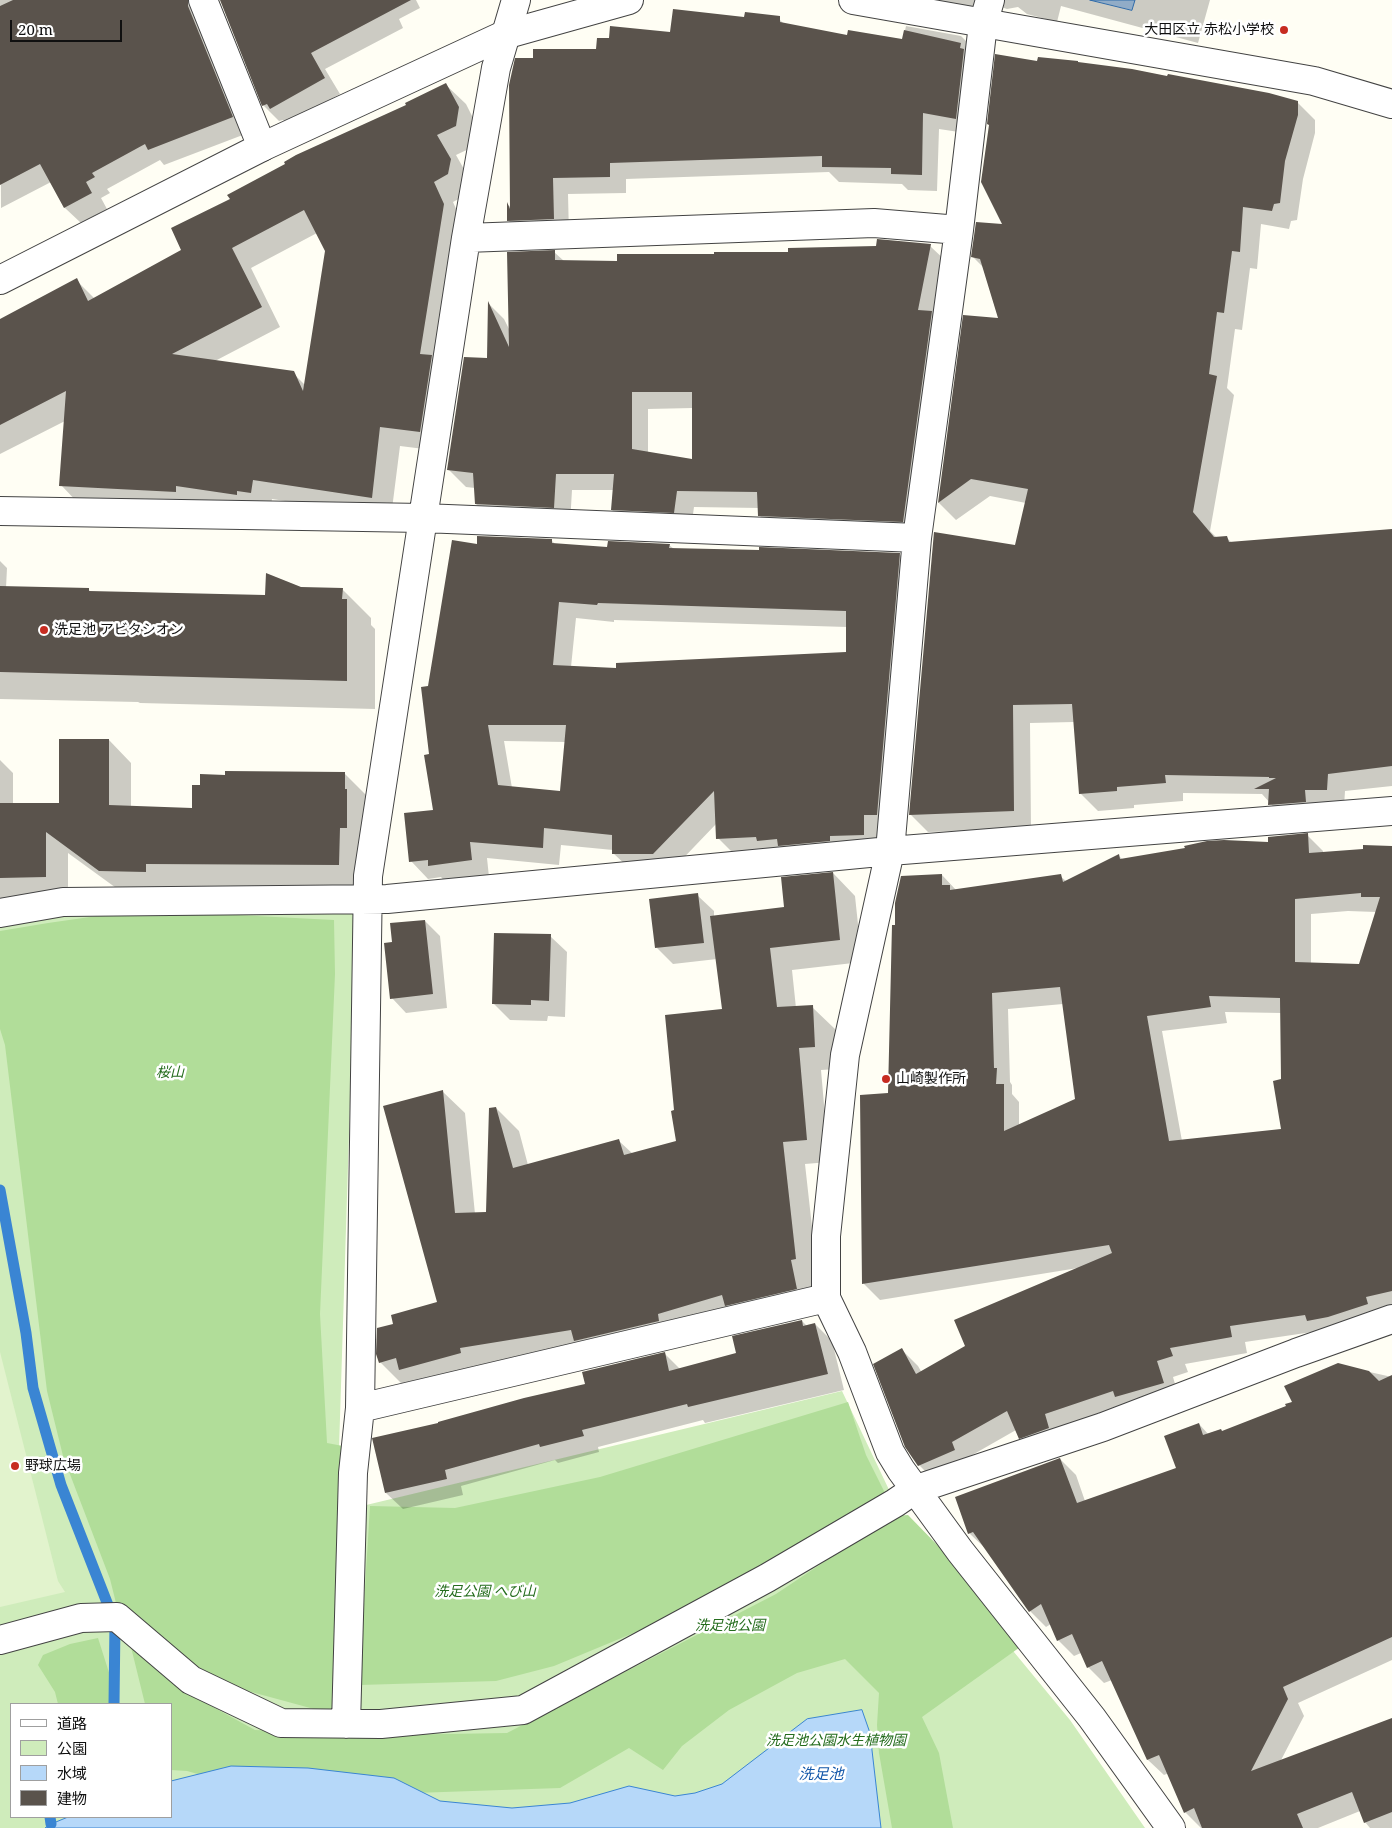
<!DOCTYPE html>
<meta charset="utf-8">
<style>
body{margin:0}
#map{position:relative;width:1392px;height:1828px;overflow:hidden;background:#fffef4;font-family:"Noto Serif","Noto Sans JP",serif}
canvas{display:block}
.legend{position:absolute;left:10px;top:1703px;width:162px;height:115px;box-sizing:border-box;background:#fff;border:1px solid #9f9f9f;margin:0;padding:6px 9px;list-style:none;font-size:15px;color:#101010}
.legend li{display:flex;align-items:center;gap:10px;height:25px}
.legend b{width:25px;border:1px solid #9f9f9f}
.scale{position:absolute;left:10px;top:20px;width:112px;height:22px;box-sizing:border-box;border:2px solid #101010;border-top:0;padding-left:6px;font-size:15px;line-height:18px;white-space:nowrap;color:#101010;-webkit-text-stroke:4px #fff;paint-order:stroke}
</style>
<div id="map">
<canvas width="1392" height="1828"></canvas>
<ul class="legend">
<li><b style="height:6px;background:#fff"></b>道路</li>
<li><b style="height:14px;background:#cfecbb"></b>公園</li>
<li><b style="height:14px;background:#b6d8f9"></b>水域</li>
<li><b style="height:14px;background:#5a534c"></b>建物</li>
</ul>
<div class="scale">20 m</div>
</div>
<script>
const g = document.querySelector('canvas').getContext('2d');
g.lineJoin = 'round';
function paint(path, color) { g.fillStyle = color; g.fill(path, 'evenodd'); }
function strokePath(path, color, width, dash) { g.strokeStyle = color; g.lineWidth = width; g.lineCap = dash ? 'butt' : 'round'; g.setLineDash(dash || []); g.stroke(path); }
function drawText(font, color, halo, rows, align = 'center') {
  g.font = font + ' "Noto Serif","Noto Sans JP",serif'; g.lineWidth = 5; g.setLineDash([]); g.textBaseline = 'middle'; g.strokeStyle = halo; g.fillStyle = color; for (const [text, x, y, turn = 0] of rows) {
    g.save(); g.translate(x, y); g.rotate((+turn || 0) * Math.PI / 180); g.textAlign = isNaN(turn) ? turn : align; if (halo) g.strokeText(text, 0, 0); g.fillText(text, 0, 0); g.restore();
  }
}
const green = new Path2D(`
 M 65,907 L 356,913 L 337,1512 L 842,1391 L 901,1515 L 1070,1720 L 1145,1828 L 0,1828 L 0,920 ZM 11,1704 L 171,1704 L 171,1817 L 11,1817 Z`);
const forest = new Path2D(`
 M 139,910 L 334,920 L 335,974 L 320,1314 L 327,1443 L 348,1447 L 336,1709 L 314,1709 L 222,1684 L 165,1645 L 119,1615 L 110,1579 L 63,1456 L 47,1391 L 5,1045 L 0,1029 L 0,931 L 48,923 Z
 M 848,1402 L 866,1455 L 893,1509 L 677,1615 L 554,1666 L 496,1681 L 359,1685 L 370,1506 L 455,1508 L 600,1477 Z
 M 908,1515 L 1030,1640 L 922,1717 L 939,1753 L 953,1828 L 892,1828 L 879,1753 L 877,1725 L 879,1693 L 845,1659 L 797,1673 L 729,1710 L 682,1746 L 663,1770 L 629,1748 L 560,1788 L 385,1794 L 274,1795 L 187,1771 L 171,1770 L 171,1704 L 145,1704 L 130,1643 L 191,1695 L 255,1730 L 386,1735 L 507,1733 L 776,1594 L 893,1516 Z
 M 98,1638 L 119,1704 L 58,1704 L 55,1692 L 38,1665 L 43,1655 L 70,1644 Z`);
const pitch = new Path2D(`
 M 0,1352 L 58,1581 L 65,1592 L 0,1607 Z`);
const water = new Path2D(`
 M 1090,0 L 1135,0 L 1132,10 Z
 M 862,1710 L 870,1733 L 881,1828 L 45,1828 L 51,1824 L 68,1817 L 171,1817 L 171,1781 L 231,1766 L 308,1768 L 394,1778 L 440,1801 L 512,1808 L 570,1803 L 629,1786 L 675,1796 L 695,1793 L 722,1784 L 807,1719 Z`);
const shadow = new Path2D(`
 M 0,0 L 221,0 L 214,1 L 248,133 L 164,165 L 160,160 L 107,189 L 110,193 L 101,198 L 107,209 L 81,223 L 65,208 L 51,182 L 1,208 Z
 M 221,0 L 416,0 L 420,8 L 399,19 L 403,28 L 325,69 L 340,94 L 287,124 L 283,120 L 279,121 L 263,105 Z
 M 909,0 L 1210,0 L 1198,43 L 1061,6 L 1057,22 L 1027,14 L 1018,7 L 1007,9 L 998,6 L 993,27 Z
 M 745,18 L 779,19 L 785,25 L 848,37 L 903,40 L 906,26 L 961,36 L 977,52 L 972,134 L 939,129 L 937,191 L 908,190 L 902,184 L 839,182 L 829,172 L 626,179 L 626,193 L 568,194 L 569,235 L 524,237 L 508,220 L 508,205 L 512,208 L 542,59 L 598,50 Z
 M 446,85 L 466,104 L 478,128 L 475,146 L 456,155 L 470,180 L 468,194 L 453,202 L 463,225 L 440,451 L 400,446 L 391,517 L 272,499 L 270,512 L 80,505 L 61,485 L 65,421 L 0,454 L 0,320 L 76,280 L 95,299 L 183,250 L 231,199 ZM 317,233 L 326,251 L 305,385 L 293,373 L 215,361 L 280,327 L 251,268 Z
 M 1297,102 L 1315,120 L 1315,133 L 1303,179 L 1297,220 L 1291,221 L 1289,229 L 1261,224 L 1257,269 L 1250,268 L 1242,330 L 1235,329 L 1227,388 L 1234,395 L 1210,531 L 1217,538 L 1227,538 L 1232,543 L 1392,531 L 1392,786 L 1345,791 L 1344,807 L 1287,822 L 1262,794 L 1183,793 L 1183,801 L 1134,805 L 1134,808 L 1098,811 L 1080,793 L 1074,722 L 1030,723 L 1031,829 L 928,832 L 910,814 L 1016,546 L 1026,503 L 990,496 L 956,520 L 939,503 L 964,316 L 999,320 L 983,267 L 972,256 L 1004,225 Z
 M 930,246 L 947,262 L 920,538 L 776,532 L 759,515 L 759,508 L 694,507 L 691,529 L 629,526 L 612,510 L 614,490 L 572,490 L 570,524 L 493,521 L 476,504 L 475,488 L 466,487 L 449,470 L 488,360 L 489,304 L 504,319 L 510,331 L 554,252 L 564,261 L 618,263 ZM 693,408 L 693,460 L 648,453 L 648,409 Z
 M 551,540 L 555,544 L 608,549 L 669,545 L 674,549 L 899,554 L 917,571 L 881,852 L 735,855 L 718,838 L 717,823 L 671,871 L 631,870 L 613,853 L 613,850 L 561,845 L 559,865 L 487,858 L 489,877 L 446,883 L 441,877 L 428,879 L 411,861 L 435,811 L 430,755 L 429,687 L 478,545 ZM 576,618 L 614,622 L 614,620 L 847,627 L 847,653 L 617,669 L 571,667 ZM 504,741 L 566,742 L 561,792 L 512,788 Z
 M 0,561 L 7,568 L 6,588 L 88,589 L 91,592 L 266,596 L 301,588 L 342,589 L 371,618 L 371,625 L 375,629 L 375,709 L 140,703 L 138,702 L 0,699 Z
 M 109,740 L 131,763 L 131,807 L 193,809 L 201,786 L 227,776 L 344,773 L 367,796 L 361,888 L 168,886 L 168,894 L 123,893 L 68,853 L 68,899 L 0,900 L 0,760 L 13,773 L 13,804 L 60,804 Z
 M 1307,835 L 1323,851 L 1323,853 L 1392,848 L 1392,1311 L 1319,1331 L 1245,1342 L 1247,1353 L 1185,1364 L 1188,1372 L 1173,1377 L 1179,1398 L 1036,1454 L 1020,1438 L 1016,1430 L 967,1458 L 935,1481 L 919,1465 L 902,1350 L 918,1366 L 922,1373 L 967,1347 L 1078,1268 L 880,1300 L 864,1284 L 861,1096 L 889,1095 L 896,926 L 942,875 L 956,890 L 1060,876 L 1066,881 L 1119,856 L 1123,860 L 1269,843 ZM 1348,911 L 1376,912 L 1360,966 L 1311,964 L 1311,914 ZM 1063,1004 L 1077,1100 L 1019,1125 L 1019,1102 L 1012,1094 L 1012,1085 L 1010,1082 L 1008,1009 ZM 1225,1012 L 1281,1013 L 1282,1130 L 1182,1141 L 1162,1031 L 1227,1023 Z
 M 833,873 L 855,896 L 862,962 L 792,970 L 796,1008 L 812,1007 L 835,1029 L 837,1069 L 821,1070 L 829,1162 L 805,1164 L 818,1281 L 818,1311 L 403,1385 L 380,1362 L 395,1325 L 439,1303 L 442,1091 L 465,1113 L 475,1214 L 487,1213 L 496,1108 L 519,1131 L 528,1165 L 619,1141 L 633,1154 L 677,1142 L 676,1111 L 724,1010 L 717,959 L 673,964 L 657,948 L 697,895 L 714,911 L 714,917 L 785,908 Z
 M 425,921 L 440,936 L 447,1008 L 406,1013 L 392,998 L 393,943 Z
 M 550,936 L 567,952 L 565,1017 L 548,1016 L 547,1021 L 510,1020 L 493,1003 Z
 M 802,1321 L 807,1326 L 815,1324 L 832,1341 L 844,1390 L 705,1423 L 703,1420 L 598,1447 L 599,1452 L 558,1463 L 555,1460 L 461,1486 L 463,1495 L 403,1509 L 386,1493 L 440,1424 L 586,1385 L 664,1353 L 680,1369 L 737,1354 Z
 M 1338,1365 L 1392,1377 L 1392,1660 L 1298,1703 L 1304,1716 L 1280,1762 L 1392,1719 L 1392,1828 L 1370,1828 L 1365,1822 L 1360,1811 L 1318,1828 L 1201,1828 L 1185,1812 L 1169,1773 L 1164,1775 L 1148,1760 L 1112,1680 L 1104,1683 L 1088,1667 L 1081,1653 L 1074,1656 L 1058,1640 L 1051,1624 L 1046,1627 L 1030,1611 L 986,1549 L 969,1533 L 1060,1459 L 1076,1475 L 1085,1501 L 1177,1469 L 1199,1424 L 1209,1435 L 1222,1432 L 1287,1406 Z`);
const stream = new Path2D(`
 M 0,1190 L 26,1333 L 33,1388 L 61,1485 L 115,1623 L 114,1704
 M 50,1817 L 51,1824`);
const building = new Path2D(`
 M 13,0 L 188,0 L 188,6 L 233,117 L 148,150 L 145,144 L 92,173 L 95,177 L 86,182 L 92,193 L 64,208 L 40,164 L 0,185 L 0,6 Z
 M 220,0 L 411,0 L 311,53 L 325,78 L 270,109 L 267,104 L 262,106 Z
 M 673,9 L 744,17 L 745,12 L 780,16 L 780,22 L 847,35 L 848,30 L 902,39 L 904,30 L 961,43 L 960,48 L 964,49 L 956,119 L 923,113 L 922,175 L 891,174 L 891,168 L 822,167 L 822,156 L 610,163 L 610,177 L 553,178 L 554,219 L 507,221 L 507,202 L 510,209 L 509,85 L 515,58 L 533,58 L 533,49 L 596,49 L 597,38 L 609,38 L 610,26 L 670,32 Z
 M 995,54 L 1037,61 L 1038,57 L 1078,61 L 1078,62 L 1132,69 L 1167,76 L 1168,74 L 1269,93 L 1298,101 L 1298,115 L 1285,161 L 1280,203 L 1274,204 L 1272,211 L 1243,207 L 1240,252 L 1232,251 L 1224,313 L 1217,312 L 1209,374 L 1217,376 L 1193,512 L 1214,537 L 1227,536 L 1229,542 L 1392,529 L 1392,766 L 1328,774 L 1327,790 L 1305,790 L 1306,802 L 1268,805 L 1269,789 L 1254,789 L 1276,778 L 1269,778 L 1269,777 L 1165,775 L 1166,783 L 1117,787 L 1117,791 L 1079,794 L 1072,704 L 1013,705 L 1014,811 L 909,815 L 934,532 L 1015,545 L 1028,489 L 971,479 L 938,503 L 963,315 L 998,318 L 980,259 L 971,257 L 976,222 L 1002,224 L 981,182 L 989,125 L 987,124 Z
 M 446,83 L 459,107 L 456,126 L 437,135 L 451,159 L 448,174 L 434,182 L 444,204 L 420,354 L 432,355 L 420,432 L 380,427 L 372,498 L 253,480 L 251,493 L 237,491 L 237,495 L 176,486 L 176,492 L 59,486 L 66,391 L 0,425 L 0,319 L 77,278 L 88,301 L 181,250 L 171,228 L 230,199 L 227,195 L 285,164 L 284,162 L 296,155 L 406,105 L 405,103 ZM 304,210 L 325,251 L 303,391 L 294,371 L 172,354 L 262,307 L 232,248 Z
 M 877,239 L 931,244 L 918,310 L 932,311 L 903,522 L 758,516 L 757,492 L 677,491 L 674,513 L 611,510 L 614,474 L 556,474 L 554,508 L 475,504 L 473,473 L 447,470 L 464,357 L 487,358 L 488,301 L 509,347 L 507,252 L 555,250 L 555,260 L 617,261 L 617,254 L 714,254 L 714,252 L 788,252 L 788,248 L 876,246 ZM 632,392 L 692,392 L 692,459 L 632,449 Z
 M 477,536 L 552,539 L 552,543 L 607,547 L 608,541 L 670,544 L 669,548 L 759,550 L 759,547 L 900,553 L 877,815 L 864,815 L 864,835 L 830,836 L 830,841 L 778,846 L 777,839 L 757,841 L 756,837 L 716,839 L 714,791 L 653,854 L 612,854 L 612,835 L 544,828 L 543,848 L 470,842 L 472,860 L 428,866 L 428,860 L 409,862 L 404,813 L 433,810 L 424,755 L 429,754 L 421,687 L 428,686 L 452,540 L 477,544 ZM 559,602 L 597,605 L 598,603 L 846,611 L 846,652 L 616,663 L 616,668 L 553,665 ZM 488,725 L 566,725 L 560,791 L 498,785 Z
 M 266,573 L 301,587 L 343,588 L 342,599 L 347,599 L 347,681 L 0,672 L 0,586 L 89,588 L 89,591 L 265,595 Z
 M 59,739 L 109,739 L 109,805 L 192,808 L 192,785 L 200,785 L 200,774 L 225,775 L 225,771 L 345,772 L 345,789 L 347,789 L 347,828 L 340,828 L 339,865 L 146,864 L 146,872 L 99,871 L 46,832 L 46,877 L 0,878 L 0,803 L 59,803 Z
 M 1308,833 L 1309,853 L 1363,849 L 1363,845 L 1392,846 L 1392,1291 L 1366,1297 L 1368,1304 L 1328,1317 L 1307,1321 L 1305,1315 L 1230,1326 L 1232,1337 L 1170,1348 L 1173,1356 L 1157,1361 L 1164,1383 L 1115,1397 L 1113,1391 L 1045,1414 L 1049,1428 L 1019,1439 L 1007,1411 L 952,1442 L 955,1450 L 918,1466 L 905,1447 L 873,1364 L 902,1348 L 916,1374 L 965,1346 L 954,1320 L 1112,1253 L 1109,1245 L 862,1284 L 860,1095 L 888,1093 L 892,925 L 895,925 L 895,903 L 901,876 L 942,874 L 942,885 L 950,885 L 950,890 L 1061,874 L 1063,882 L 1119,854 L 1120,859 L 1185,848 L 1184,846 L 1207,841 L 1224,840 L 1268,842 L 1268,837 ZM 1361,893 L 1361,897 L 1380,897 L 1359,964 L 1295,962 L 1295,899 ZM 1060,987 L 1075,1099 L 1004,1131 L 1004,1084 L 996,1084 L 997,1068 L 994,1068 L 992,993 ZM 1209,996 L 1280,998 L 1281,1079 L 1273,1081 L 1281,1129 L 1169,1141 L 1147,1016 L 1211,1007 Z
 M 833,872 L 840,940 L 770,948 L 777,1007 L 813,1005 L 815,1047 L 799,1048 L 807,1140 L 783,1142 L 796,1259 L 791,1260 L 797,1289 L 725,1306 L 722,1295 L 658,1314 L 659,1321 L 574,1341 L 571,1330 L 460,1348 L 461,1353 L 399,1370 L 396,1358 L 379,1363 L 376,1354 L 377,1328 L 393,1324 L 391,1315 L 437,1302 L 383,1106 L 443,1090 L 455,1213 L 486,1212 L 489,1108 L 496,1107 L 513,1168 L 619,1139 L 624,1155 L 676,1141 L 671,1111 L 674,1110 L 665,1015 L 722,1009 L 710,916 L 784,907 L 781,877 Z
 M 698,893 L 704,943 L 655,948 L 649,899 Z
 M 425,920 L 433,994 L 390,999 L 384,943 L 392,942 L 390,923 Z
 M 494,933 L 551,934 L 549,1001 L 531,1000 L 531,1005 L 492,1004 Z
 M 802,1320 L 803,1326 L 815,1323 L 828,1374 L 688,1407 L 687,1404 L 582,1430 L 584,1436 L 540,1447 L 539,1444 L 445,1470 L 447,1479 L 385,1493 L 372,1438 L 438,1423 L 438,1422 L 524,1398 L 585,1384 L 582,1372 L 665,1352 L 669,1371 L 736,1353 L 732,1336 Z
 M 1338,1363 L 1369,1371 L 1379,1381 L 1392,1375 L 1392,1637 L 1283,1687 L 1288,1699 L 1251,1771 L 1392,1718 L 1392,1812 L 1364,1823 L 1352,1792 L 1297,1814 L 1303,1828 L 1202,1828 L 1194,1808 L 1184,1813 L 1159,1755 L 1147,1760 L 1102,1661 L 1087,1668 L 1072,1634 L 1057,1641 L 1041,1604 L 1029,1612 L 973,1532 L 968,1534 L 955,1497 L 1060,1458 L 1077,1503 L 1176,1468 L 1164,1436 L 1199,1423 L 1203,1435 L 1221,1429 L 1222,1431 L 1286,1406 L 1285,1404 L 1292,1402 L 1284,1386 Z`);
const minor = new Path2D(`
 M 203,0 L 262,147
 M 990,0 L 983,24 L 959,230 L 917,538 L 890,851 L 845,1055 L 826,1236 L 826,1298 L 852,1352 L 890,1452 L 901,1470 L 960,1551 L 1092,1718 L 1171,1828
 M 466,238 L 874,223 L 959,230
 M 0,511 L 423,518 L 917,538
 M 0,913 L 63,902 L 387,899 L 890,851 L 1392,811
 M 360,1408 L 826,1298
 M 0,1640 L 81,1618 L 117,1617 L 191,1680 L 281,1723 L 381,1724 L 523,1710 L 767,1578 L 895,1503 L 914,1490 L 1103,1427 L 1296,1353 L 1392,1319
 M 346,1724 L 353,1473 L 360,1408 L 368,876 L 466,238 L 496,68 L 516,0`);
const tertiary = new Path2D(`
 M 853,0 L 1314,81 L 1392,104
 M 0,280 L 262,147 L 504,35 L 629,0`);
const markers = [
 [1284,30,5,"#c72c21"],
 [44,630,5,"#c72c21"],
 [886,1079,5,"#c72c21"],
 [15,1466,5,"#c72c21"]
];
const poiNames = [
 ["大田区立 赤松小学校",1274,30,"right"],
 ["洗足池 アビタシオン",54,630],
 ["山崎製作所",896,1079],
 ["野球広場",25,1466]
];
const parkNames = [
 ["桜山",170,1073],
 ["洗足公園 へび山",485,1592],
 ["洗足池公園",730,1626],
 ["洗足池公園水生植物園",836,1741]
];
const waterNames = [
 ["洗足池",821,1775]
];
paint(green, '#cfecbb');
paint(forest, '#b1dd99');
paint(pitch, '#e2f3cd');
paint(water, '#b6d8f9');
strokePath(water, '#3a85d3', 1);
paint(shadow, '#0003');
strokePath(stream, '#3a85d3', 11);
paint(building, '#5a534c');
strokePath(minor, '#434343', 30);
strokePath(tertiary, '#434343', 30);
strokePath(minor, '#fff', 28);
strokePath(tertiary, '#fff', 28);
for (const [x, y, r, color] of markers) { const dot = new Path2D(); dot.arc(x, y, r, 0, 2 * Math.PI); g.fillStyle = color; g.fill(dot); strokePath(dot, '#fff', 2); }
drawText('14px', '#101010', '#fff', poiNames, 'left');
drawText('italic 14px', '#246c1d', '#fff', parkNames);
drawText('italic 15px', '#1357a9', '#fff', waterNames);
</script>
